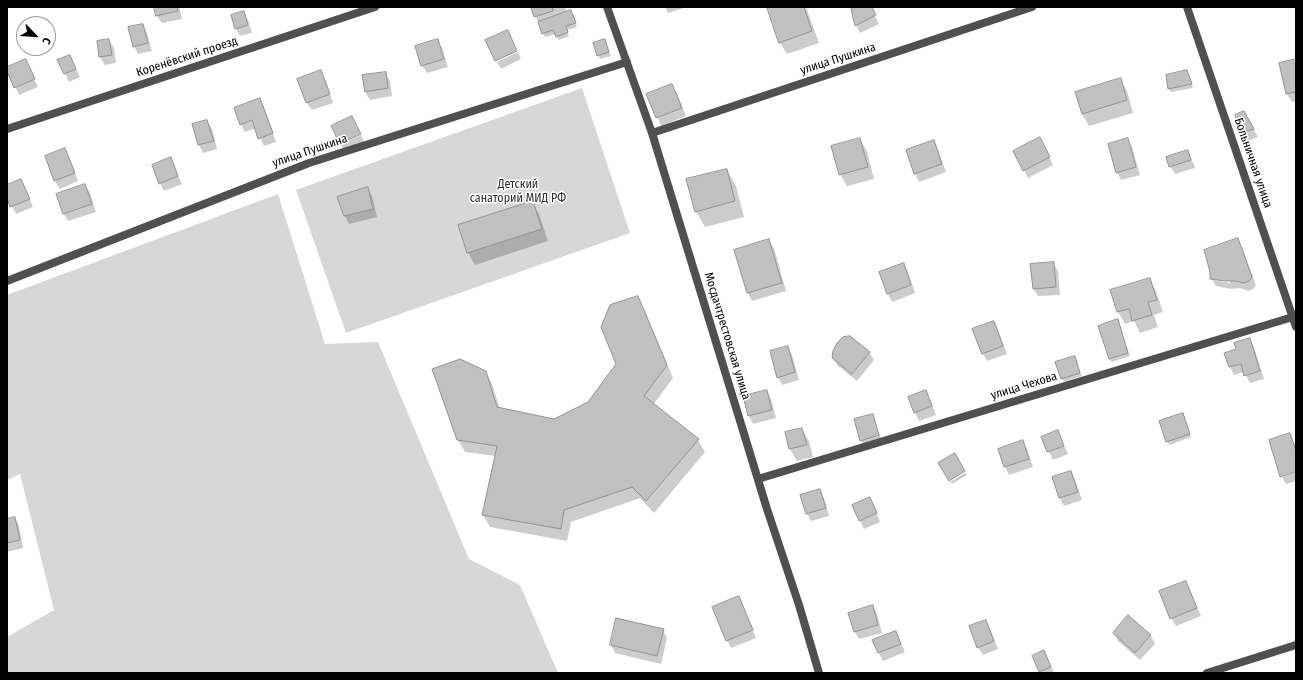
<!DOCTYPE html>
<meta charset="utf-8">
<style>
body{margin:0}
#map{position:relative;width:1303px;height:680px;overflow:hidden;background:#fff;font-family:"Fira Sans Condensed",sans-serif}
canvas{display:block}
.frame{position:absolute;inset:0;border:8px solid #000;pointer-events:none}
.north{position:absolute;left:16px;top:16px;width:40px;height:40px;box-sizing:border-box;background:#fff;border:1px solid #999;border-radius:50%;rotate:115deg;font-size:11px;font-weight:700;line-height:16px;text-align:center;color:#000}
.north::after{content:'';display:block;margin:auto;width:14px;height:18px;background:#000;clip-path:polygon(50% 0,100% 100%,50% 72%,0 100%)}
</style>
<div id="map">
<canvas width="1303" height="680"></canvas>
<div class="frame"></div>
<div class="north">С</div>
</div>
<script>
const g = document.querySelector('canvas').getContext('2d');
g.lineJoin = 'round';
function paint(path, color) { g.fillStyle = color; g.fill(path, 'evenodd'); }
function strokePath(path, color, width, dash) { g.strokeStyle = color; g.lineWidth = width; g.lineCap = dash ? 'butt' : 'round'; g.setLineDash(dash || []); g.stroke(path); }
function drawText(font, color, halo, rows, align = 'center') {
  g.font = font + ' "Fira Sans Condensed",sans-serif'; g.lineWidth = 3; g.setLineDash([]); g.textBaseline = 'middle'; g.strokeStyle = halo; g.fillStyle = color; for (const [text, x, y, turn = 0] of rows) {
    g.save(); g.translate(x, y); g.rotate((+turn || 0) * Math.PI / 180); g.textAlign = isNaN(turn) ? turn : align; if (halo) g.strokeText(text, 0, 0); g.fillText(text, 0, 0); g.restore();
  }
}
const green = new Path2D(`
 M 582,88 L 630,233 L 346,333 L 296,190 Z
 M 278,194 L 325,344 L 378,342 L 469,559 L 520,585 L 558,673 L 10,673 L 7,672 L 7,637 L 54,610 L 20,474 L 7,480 L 7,295 Z`);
const shadow = new Path2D(`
 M 155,7 L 179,7 L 182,19 L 162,23 L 157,16 Z
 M 536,7 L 565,7 L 567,12 L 571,11 L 577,27 L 567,30 L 569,36 L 559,40 L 556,34 L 545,37 L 532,8 Z
 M 665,7 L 687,7 L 668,13 Z
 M 768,7 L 806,7 L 819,43 L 787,54 L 780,43 Z
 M 858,7 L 871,7 L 879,24 L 860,33 L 856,25 Z
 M 244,12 L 248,20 L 252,33 L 240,36 L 236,29 Z
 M 143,25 L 147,33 L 152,51 L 138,54 L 134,46 Z
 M 109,40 L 114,48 L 116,63 L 105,65 L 100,57 L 98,42 Z
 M 437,40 L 442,48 L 448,67 L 427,73 L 422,65 Z
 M 594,44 L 606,44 L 611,56 L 600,59 Z
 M 518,52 L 521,59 L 501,69 L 497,62 Z
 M 69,56 L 80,77 L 69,82 L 59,61 Z
 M 26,60 L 38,87 L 19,95 L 7,68 Z
 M 1296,60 L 1296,101 L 1292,102 L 1287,94 L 1280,63 Z
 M 320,71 L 325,79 L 333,103 L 312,110 L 307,103 Z
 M 1187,71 L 1193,88 L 1171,92 L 1169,89 L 1167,76 Z
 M 385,73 L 390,81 L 392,96 L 370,100 L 365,92 Z
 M 1120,79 L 1127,91 L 1133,113 L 1089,126 L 1082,114 L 1076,92 Z
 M 672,85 L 677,93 L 686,116 L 661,126 L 648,94 Z
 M 259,100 L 264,107 L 276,142 L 264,146 L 256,128 L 245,132 L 241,124 Z
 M 1244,112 L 1258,137 L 1247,141 L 1242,133 L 1236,116 Z
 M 207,121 L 212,129 L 217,149 L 203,153 L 199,145 L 193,125 Z
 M 361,135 L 364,142 L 345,152 L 341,145 Z
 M 860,139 L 867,151 L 874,179 L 847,186 L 840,174 Z
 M 1128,140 L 1132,147 L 1140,175 L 1121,180 L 1117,172 Z
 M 934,142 L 938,150 L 946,172 L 919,182 L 915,174 L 907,151 Z
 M 1044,146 L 1053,165 L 1028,178 L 1024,170 Z
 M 65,150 L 69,157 L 78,181 L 60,189 L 55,181 L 46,157 Z
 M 1188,152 L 1192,160 L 1195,168 L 1175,174 L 1170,166 Z
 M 170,158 L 182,184 L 164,191 L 160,183 Z
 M 727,170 L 736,186 L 744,217 L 705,227 L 696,211 Z
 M 21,180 L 33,207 L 16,214 L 7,196 L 7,186 Z
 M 85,185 L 90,193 L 96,212 L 68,221 L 63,213 Z
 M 368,189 L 372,196 L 377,217 L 349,224 L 345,216 Z
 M 532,202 L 539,214 L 548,241 L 475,265 L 468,253 L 460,225 Z
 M 1237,239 L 1242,247 L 1256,285 L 1253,289 L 1249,291 L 1240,288 L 1231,289 L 1216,286 L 1211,278 ZM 1214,278 L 1231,281 L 1230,283 L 1214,280 Z
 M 769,241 L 774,248 L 786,291 L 752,301 L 748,293 L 735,250 Z
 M 1053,263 L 1058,271 L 1060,295 L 1038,296 L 1033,288 Z
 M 903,264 L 908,272 L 915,293 L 892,302 L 888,294 L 880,272 Z
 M 1149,279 L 1156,291 L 1163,312 L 1154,315 L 1158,327 L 1140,333 L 1134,321 L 1125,324 L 1118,312 L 1111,291 Z
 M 637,297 L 644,309 L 673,378 L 653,405 L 698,440 L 705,452 L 654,513 L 640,498 L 571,522 L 567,541 L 490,527 L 483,515 L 496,456 L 465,452 L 458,440 L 485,371 L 492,384 L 500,409 L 554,420 L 588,403 L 617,364 Z
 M 994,322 L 998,330 L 1007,354 L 987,361 L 983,354 Z
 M 1119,324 L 1130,356 L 1112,362 L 1109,359 Z
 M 1249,340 L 1254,347 L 1264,379 L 1250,383 L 1244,372 L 1234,375 L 1230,367 L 1225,353 L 1237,349 Z
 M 787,347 L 792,355 L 799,380 L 782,385 L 778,377 Z
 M 869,352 L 874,360 L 857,381 L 838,366 L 833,358 Z
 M 1074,357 L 1082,376 L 1064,382 L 1057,363 Z
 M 766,391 L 771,399 L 776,418 L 753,424 L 749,416 Z
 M 926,392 L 930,399 L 936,415 L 919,421 L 915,413 Z
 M 1183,414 L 1191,437 L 1169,445 L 1167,441 Z
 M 873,415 L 881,439 L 863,444 L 861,440 Z
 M 802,429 L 809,441 L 813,457 L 797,461 L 790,449 L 786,433 Z
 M 1057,431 L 1068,454 L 1053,460 L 1042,437 Z
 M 1290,434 L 1296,447 L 1296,471 L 1281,475 L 1281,477 L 1270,440 Z
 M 1023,442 L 1027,449 L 1033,467 L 1009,475 L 1005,467 L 999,450 Z
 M 1071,472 L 1075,480 L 1082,500 L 1064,506 L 1060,498 L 1053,478 Z
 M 965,473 L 967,475 L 952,484 L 950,482 Z
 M 1296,473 L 1296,481 L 1286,484 L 1282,477 Z
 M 819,490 L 824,498 L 829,516 L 811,521 L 807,514 Z
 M 853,505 L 874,506 L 880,522 L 864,529 Z
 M 15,518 L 19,526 L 23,548 L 7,552 L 7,520 Z
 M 1186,582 L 1201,616 L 1176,626 L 1171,618 Z
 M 738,597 L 756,638 L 731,648 L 727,640 Z
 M 872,606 L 877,614 L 882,633 L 859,639 L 855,632 Z
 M 1128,616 L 1151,636 L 1155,644 L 1140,660 L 1118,641 L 1114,633 Z
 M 986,621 L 990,629 L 998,649 L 983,655 L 978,647 Z
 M 663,630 L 667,638 L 661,664 L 615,653 L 611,645 Z
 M 896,632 L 905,652 L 883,661 L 879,653 Z
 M 1043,652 L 1048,660 L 1054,673 L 1041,673 L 1033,656 Z`);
const building = new Path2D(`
 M 154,7 L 177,7 L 178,11 L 156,16 Z
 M 533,7 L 552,7 L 553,11 L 534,17 L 531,8 Z
 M 767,7 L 804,7 L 812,31 L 779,43 Z
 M 856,7 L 872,7 L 876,15 L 855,26 L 851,9 Z
 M 571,10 L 576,23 L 566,26 L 568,32 L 556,37 L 553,30 L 542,34 L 538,22 Z
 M 244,11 L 248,25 L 235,29 L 231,15 Z
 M 143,24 L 148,43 L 133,47 L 128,27 Z
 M 508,30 L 517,51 L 495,61 L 485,40 Z
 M 109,39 L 112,55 L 99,57 L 97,41 Z
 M 438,39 L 444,59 L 421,66 L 415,46 Z
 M 605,39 L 609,52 L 597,56 L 593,43 Z
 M 70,55 L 76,69 L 64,74 L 57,60 Z
 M 26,59 L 35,79 L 14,88 L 7,71 L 7,67 Z
 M 1296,59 L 1296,92 L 1286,94 L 1279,63 Z
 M 321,70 L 330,94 L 306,103 L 297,79 Z
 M 1187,70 L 1192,84 L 1168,89 L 1166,75 Z
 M 386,72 L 388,88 L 365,92 L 362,75 Z
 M 1121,78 L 1127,100 L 1082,114 L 1075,92 Z
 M 672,84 L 682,108 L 656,118 L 646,94 Z
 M 260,98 L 273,133 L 258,139 L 252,120 L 240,125 L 234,108 Z
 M 1244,111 L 1254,129 L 1241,133 L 1235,115 Z
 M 352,116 L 361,134 L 340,144 L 331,126 Z
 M 207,120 L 214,141 L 198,145 L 192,124 Z
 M 1040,137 L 1050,157 L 1023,171 L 1013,151 Z
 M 860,138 L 868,167 L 839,175 L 831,146 Z
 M 1128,138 L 1136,167 L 1116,173 L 1108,144 Z
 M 934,140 L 942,164 L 914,174 L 906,150 Z
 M 65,148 L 75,173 L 54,181 L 45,156 Z
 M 1188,150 L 1191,160 L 1169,167 L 1166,157 Z
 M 171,157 L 178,176 L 159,184 L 152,165 Z
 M 727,169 L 735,201 L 695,212 L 686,179 Z
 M 21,179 L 30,199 L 10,207 L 7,198 L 7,185 Z
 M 85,184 L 92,204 L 63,214 L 56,194 Z
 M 368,187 L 373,209 L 344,216 L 337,197 Z
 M 533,201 L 542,229 L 467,253 L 458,225 Z
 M 1238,238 L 1252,277 L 1249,281 L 1244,283 L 1235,281 L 1226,281 L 1210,279 L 1210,272 L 1204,250 Z
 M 769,239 L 782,283 L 747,293 L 734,250 Z
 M 1054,262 L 1056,287 L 1033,289 L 1030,264 Z
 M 904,263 L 911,285 L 887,294 L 879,272 Z
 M 1150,278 L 1157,300 L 1148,302 L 1152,315 L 1132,321 L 1129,309 L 1117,312 L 1110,290 Z
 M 638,296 L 667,365 L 644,396 L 699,439 L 646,501 L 632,487 L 564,510 L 561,529 L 482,515 L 497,446 L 457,440 L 432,369 L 460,359 L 486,371 L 497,407 L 554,419 L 588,402 L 616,364 L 601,327 L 610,305 Z
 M 1118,319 L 1128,353 L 1109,359 L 1098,326 Z
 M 994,321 L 1003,346 L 982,354 L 972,329 Z
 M 850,336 L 870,352 L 852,374 L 832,358 L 833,351 L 837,343 L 843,337 Z
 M 1250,338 L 1260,371 L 1244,376 L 1241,364 L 1229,367 L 1224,353 L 1236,349 L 1234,343 Z
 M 788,346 L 795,372 L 777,378 L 770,351 Z
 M 1075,356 L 1080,373 L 1061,379 L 1055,362 Z
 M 767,390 L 772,410 L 748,416 L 743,396 Z
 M 926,390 L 932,406 L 914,413 L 908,397 Z
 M 1183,413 L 1190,434 L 1166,442 L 1159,421 Z
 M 873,414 L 879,435 L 860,441 L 854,419 Z
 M 802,428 L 807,445 L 789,449 L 785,432 Z
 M 1058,430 L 1064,446 L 1047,452 L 1041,437 Z
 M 1290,433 L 1296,451 L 1296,472 L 1280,477 L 1269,440 Z
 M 1023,440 L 1029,459 L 1004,467 L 998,449 Z
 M 955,453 L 965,471 L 949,481 L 938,463 Z
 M 1071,471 L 1078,492 L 1059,498 L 1052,477 Z
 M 820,489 L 826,508 L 806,514 L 800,495 Z
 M 870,497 L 877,513 L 859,521 L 852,505 Z
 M 15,517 L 20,540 L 7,543 L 7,519 Z
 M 1186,581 L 1197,608 L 1170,619 L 1159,591 Z
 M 739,596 L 753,630 L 726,641 L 712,607 Z
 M 873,605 L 878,625 L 854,632 L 848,613 Z
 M 1128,615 L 1151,635 L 1135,653 L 1113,633 Z
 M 616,618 L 664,629 L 657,656 L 610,645 Z
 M 986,620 L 994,641 L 977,648 L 969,626 Z
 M 896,631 L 901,644 L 878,653 L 872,640 Z
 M 1044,650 L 1051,667 L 1039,672 L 1032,656 Z`);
const street = new Path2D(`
 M 607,7 L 652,133 L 767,509 L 799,605 L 819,673
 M 1187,7 L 1296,327
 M 7,129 L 375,7
 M 652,133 L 1032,7
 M 7,281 L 309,163 L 627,62
 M 758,479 L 1296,316
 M 1207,673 L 1296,645`);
const streetNames = [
 ["Коренёвский проезд",187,57,-18],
 ["улица Пушкина",838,59,-18],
 ["улица Пушкина",310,151,-19],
 ["Больничная улица",1253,163,71],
 ["Мосдачтрестовская улица",727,336,73],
 ["улица Чехова",1024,386,-17]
];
const parkNames = [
 ["Детский",518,185],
 ["санаторий МИД РФ",518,199]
];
paint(green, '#d7d7d7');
paint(shadow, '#0003');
paint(building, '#c0c0c0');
strokePath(building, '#949494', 1);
strokePath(street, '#505050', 8);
drawText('12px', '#000', '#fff', streetNames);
drawText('12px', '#2e2e2e', '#fff', parkNames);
</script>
